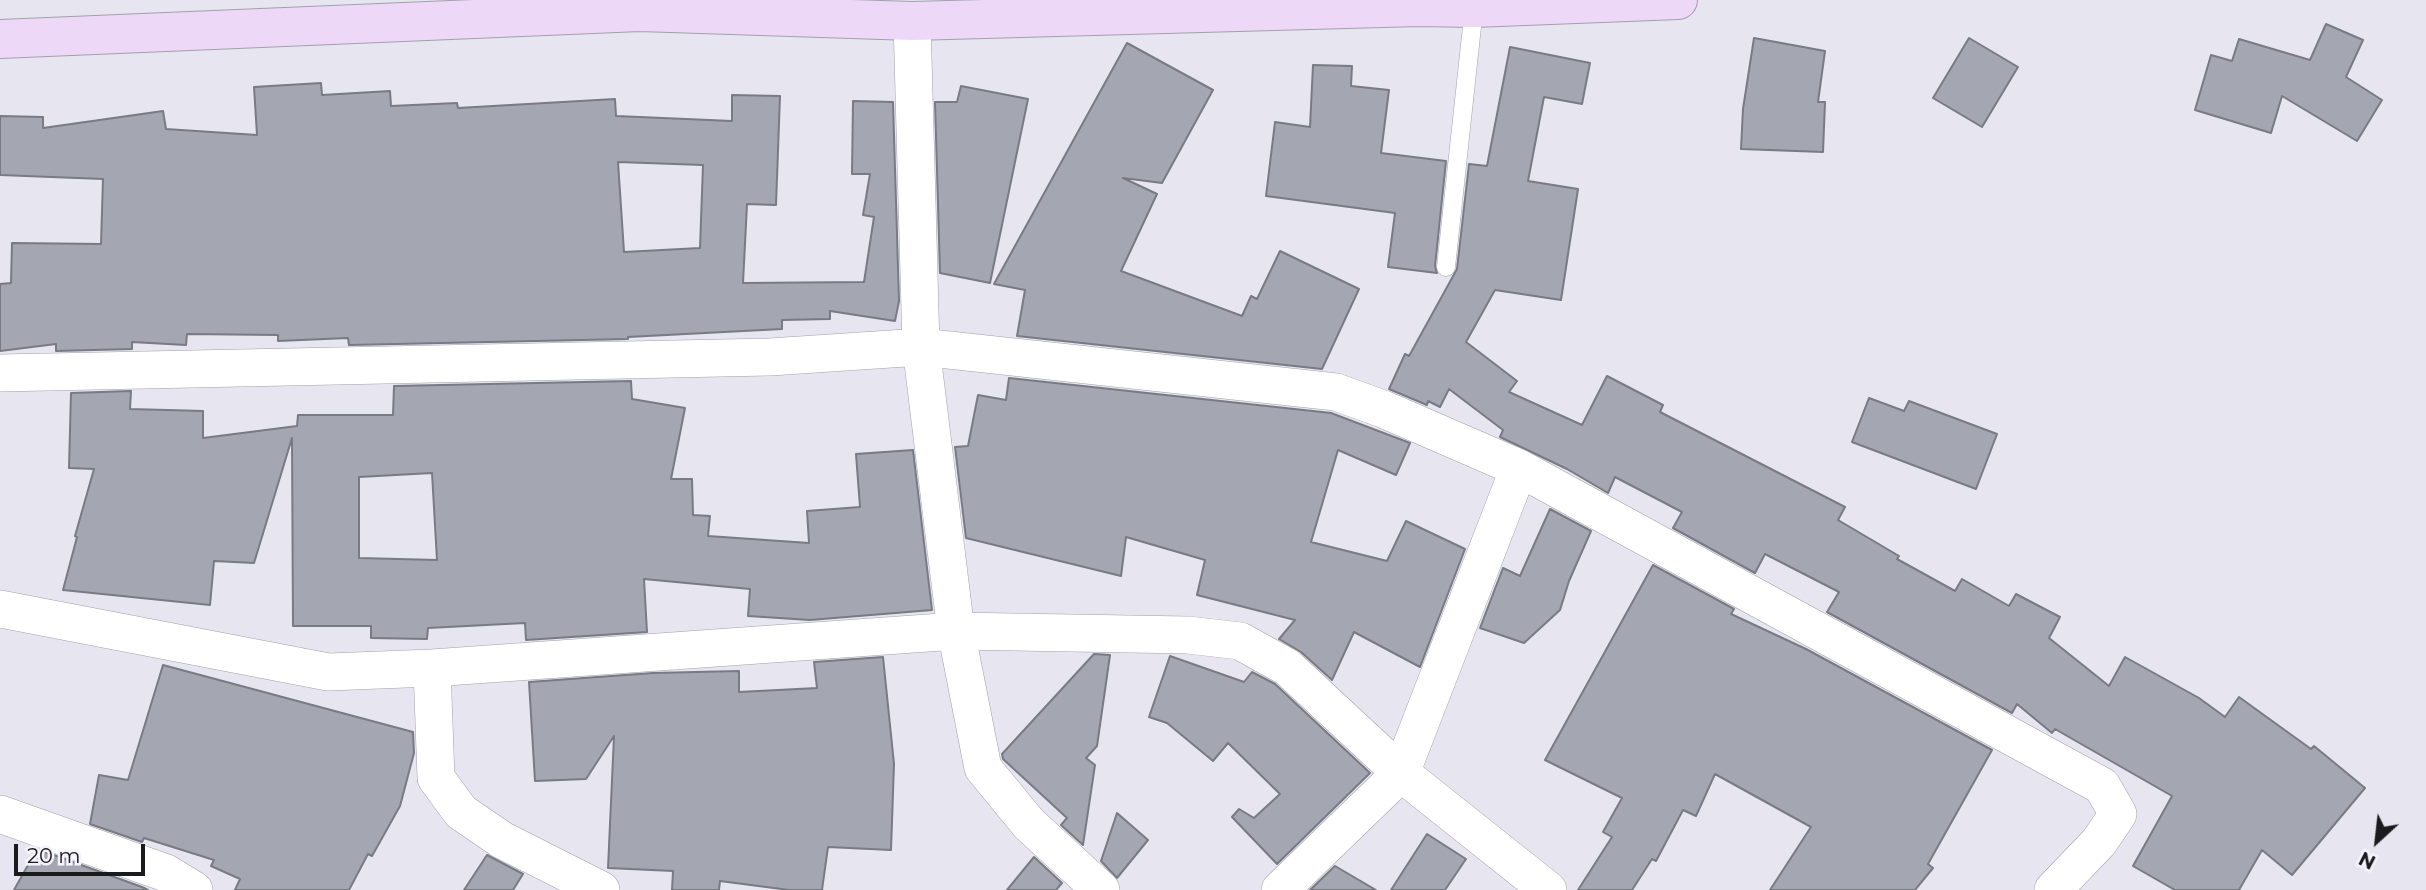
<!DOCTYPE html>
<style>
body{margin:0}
#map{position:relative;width:2426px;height:890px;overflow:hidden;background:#e7e5f0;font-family:Montserrat,sans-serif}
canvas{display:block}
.north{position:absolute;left:2342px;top:806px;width:70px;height:70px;-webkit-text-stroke:5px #f4f2fd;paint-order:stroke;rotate:207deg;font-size:19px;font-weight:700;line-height:28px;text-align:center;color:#1b1b1e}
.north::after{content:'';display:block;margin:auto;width:24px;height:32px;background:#1b1b1e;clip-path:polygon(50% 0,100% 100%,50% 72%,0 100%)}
.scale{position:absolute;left:14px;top:844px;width:131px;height:32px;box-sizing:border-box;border:4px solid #1b1b1e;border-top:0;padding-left:9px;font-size:21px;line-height:24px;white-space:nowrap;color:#1b1b1e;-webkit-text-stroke:5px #f4f2fd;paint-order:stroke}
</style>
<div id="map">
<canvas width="2426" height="890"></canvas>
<div class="north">N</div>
<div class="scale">20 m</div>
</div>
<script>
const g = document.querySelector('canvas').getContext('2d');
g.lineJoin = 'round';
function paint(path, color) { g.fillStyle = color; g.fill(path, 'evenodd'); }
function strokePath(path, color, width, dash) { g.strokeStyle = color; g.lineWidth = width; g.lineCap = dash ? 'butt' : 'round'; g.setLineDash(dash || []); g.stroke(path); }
const building = new Path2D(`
 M 2326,24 L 2363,40 L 2346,77 L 2382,100 L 2357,141 L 2282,96 L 2271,133 L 2195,110 L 2211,55 L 2232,61 L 2239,39 L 2310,60 Z
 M 1754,38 L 1825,51 L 1818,102 L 1825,102 L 1823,152 L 1741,149 L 1743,109 Z
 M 1969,38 L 2018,67 L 1982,127 L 1933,98 Z
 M 1127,43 L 1213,90 L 1162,183 L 1123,178 L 1157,194 L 1121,271 L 1242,316 L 1251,296 L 1257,299 L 1280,251 L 1359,289 L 1322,369 L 1017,336 L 1025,290 L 994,284 Z
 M 1510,47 L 1590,63 L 1582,104 L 1544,97 L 1528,181 L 1578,189 L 1561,300 L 1495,290 L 1466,342 L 1517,381 L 1509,392 L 1582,425 L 1607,376 L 1663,405 L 1660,412 L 1845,507 L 1838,520 L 1899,556 L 1897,559 L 1955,591 L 1962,579 L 2009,606 L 2016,594 L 2060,617 L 2049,638 L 2109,686 L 2125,657 L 2199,698 L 2225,717 L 2239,697 L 2311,749 L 2314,746 L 2365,788 L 2292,875 L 2262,850 L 2239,890 L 2175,890 L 2133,866 L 2172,796 L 2055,729 L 2052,733 L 2017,704 L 2012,713 L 1827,612 L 1839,592 L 1765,554 L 1755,573 L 1673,528 L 1682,512 L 1615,477 L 1608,493 L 1567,469 L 1500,437 L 1503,430 L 1449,389 L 1440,407 L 1428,401 L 1427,405 L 1389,389 L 1405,354 L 1409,356 L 1457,269 L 1469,164 L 1487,166 Z
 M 1313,65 L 1352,66 L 1351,86 L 1389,90 L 1381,153 L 1446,161 L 1435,266 L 1437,273 L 1388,267 L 1395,213 L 1266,196 L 1275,122 L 1310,127 Z
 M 321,83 L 322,95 L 390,91 L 391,106 L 457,103 L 458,108 L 615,99 L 616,116 L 732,121 L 732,95 L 780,96 L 776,205 L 747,204 L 743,283 L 864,282 L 874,217 L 863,215 L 870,174 L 852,174 L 853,101 L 893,102 L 899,301 L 895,321 L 830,311 L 830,319 L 782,320 L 782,329 L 628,337 L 628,339 L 349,345 L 348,338 L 278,341 L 278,335 L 187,334 L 186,345 L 132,342 L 132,349 L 56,351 L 56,344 L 0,351 L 0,284 L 11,283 L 12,243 L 101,244 L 103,179 L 0,175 L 0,116 L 43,117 L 43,128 L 163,111 L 166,129 L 257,135 L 254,87 ZM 618,162 L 703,165 L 700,248 L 624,252 Z
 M 961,86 L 1028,99 L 990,283 L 940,273 L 935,102 L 957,102 Z
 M 1009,378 L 1331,413 L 1410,443 L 1396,475 L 1338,450 L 1311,542 L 1387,561 L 1406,521 L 1465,549 L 1420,667 L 1354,632 L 1332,680 L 1301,652 L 1279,639 L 1295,620 L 1197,595 L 1205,560 L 1126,537 L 1121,576 L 966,538 L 955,447 L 968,446 L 978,395 L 1006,400 Z
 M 631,381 L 632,399 L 685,408 L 671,479 L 692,479 L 693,515 L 710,516 L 708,536 L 809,543 L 807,511 L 860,507 L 856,454 L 913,450 L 932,610 L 810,620 L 748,616 L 750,589 L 644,579 L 647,632 L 526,640 L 525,623 L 428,628 L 427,639 L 371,638 L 371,626 L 293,626 L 292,438 L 254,563 L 214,561 L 210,605 L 63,590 L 77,537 L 75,536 L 94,469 L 69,468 L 71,393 L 131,391 L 130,409 L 203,411 L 203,438 L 297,426 L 298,415 L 393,415 L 394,386 ZM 432,473 L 437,560 L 359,558 L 359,477 Z
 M 1869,398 L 1904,411 L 1909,401 L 1997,434 L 1976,489 L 1852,442 Z
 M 1550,509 L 1591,531 L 1569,581 L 1560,610 L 1524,643 L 1480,628 L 1503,568 L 1520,576 Z
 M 1653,565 L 1734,609 L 1731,614 L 1806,649 L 1992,750 L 1928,864 L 1933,868 L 1915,890 L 1770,890 L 1811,827 L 1715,774 L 1696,816 L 1683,810 L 1656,861 L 1652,859 L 1632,890 L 1578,890 L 1612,837 L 1603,832 L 1622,798 L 1545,760 Z
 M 1094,654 L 1110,655 L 1097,746 L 1086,758 L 1095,765 L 1083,845 L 1061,825 L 1067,818 L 1003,759 L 1002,754 Z
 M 1170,656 L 1244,682 L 1252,672 L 1275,684 L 1370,773 L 1277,864 L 1232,817 L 1239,809 L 1254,818 L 1280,794 L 1228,743 L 1213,761 L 1167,723 L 1149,717 Z
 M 883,657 L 894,764 L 891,850 L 828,847 L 822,890 L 789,890 L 720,881 L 719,890 L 672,890 L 673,871 L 608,868 L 614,736 L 586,779 L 535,781 L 529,682 L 653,673 L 739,671 L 739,692 L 817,688 L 814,662 Z
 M 163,665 L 413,732 L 414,753 L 400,806 L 372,856 L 368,854 L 349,890 L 235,890 L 240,879 L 211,866 L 214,860 L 144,838 L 142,842 L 90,824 L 99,775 L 128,780 Z
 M 1117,813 L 1148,840 L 1117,878 L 1101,861 Z
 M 1427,834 L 1466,859 L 1445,890 L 1391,890 Z
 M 37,849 L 142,887 L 148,890 L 14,890 Z
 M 487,855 L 523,874 L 513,890 L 464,890 Z
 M 1034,857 L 1062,883 L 1056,890 L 1007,890 Z
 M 1335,866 L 1376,890 L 1310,890 Z`);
const lane = new Path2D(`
 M 1446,267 L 1474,8`);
const street = new Path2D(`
 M 912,21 L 921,347 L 956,631 L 983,768 L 1029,824 L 1101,890
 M 0,373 L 770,357 L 921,347 L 1336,392 L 1383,409 L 1519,468 L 2102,786 L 2118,814 L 2099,842 L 2053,890
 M 0,609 L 328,672 L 432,668 L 956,631 L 1188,635 L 1240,641 L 1287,667 L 1401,773 L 1548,890
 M 432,668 L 436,778 L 461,812 L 502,840 L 601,890
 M 0,814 L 166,873 L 194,890
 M 1280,890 L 1401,773 L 1519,468`);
const secondary = new Path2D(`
 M 0,39 L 640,12 L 912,21 L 1419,7 L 1474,8 L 1678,0`);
paint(building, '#a4a7b1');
strokePath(building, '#787a84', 2);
strokePath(lane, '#a2a0ab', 19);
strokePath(street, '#a2a0ab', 38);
strokePath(secondary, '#a2a0ab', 40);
strokePath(lane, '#fff', 18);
strokePath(street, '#fff', 37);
strokePath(secondary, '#edd8f8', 38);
</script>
